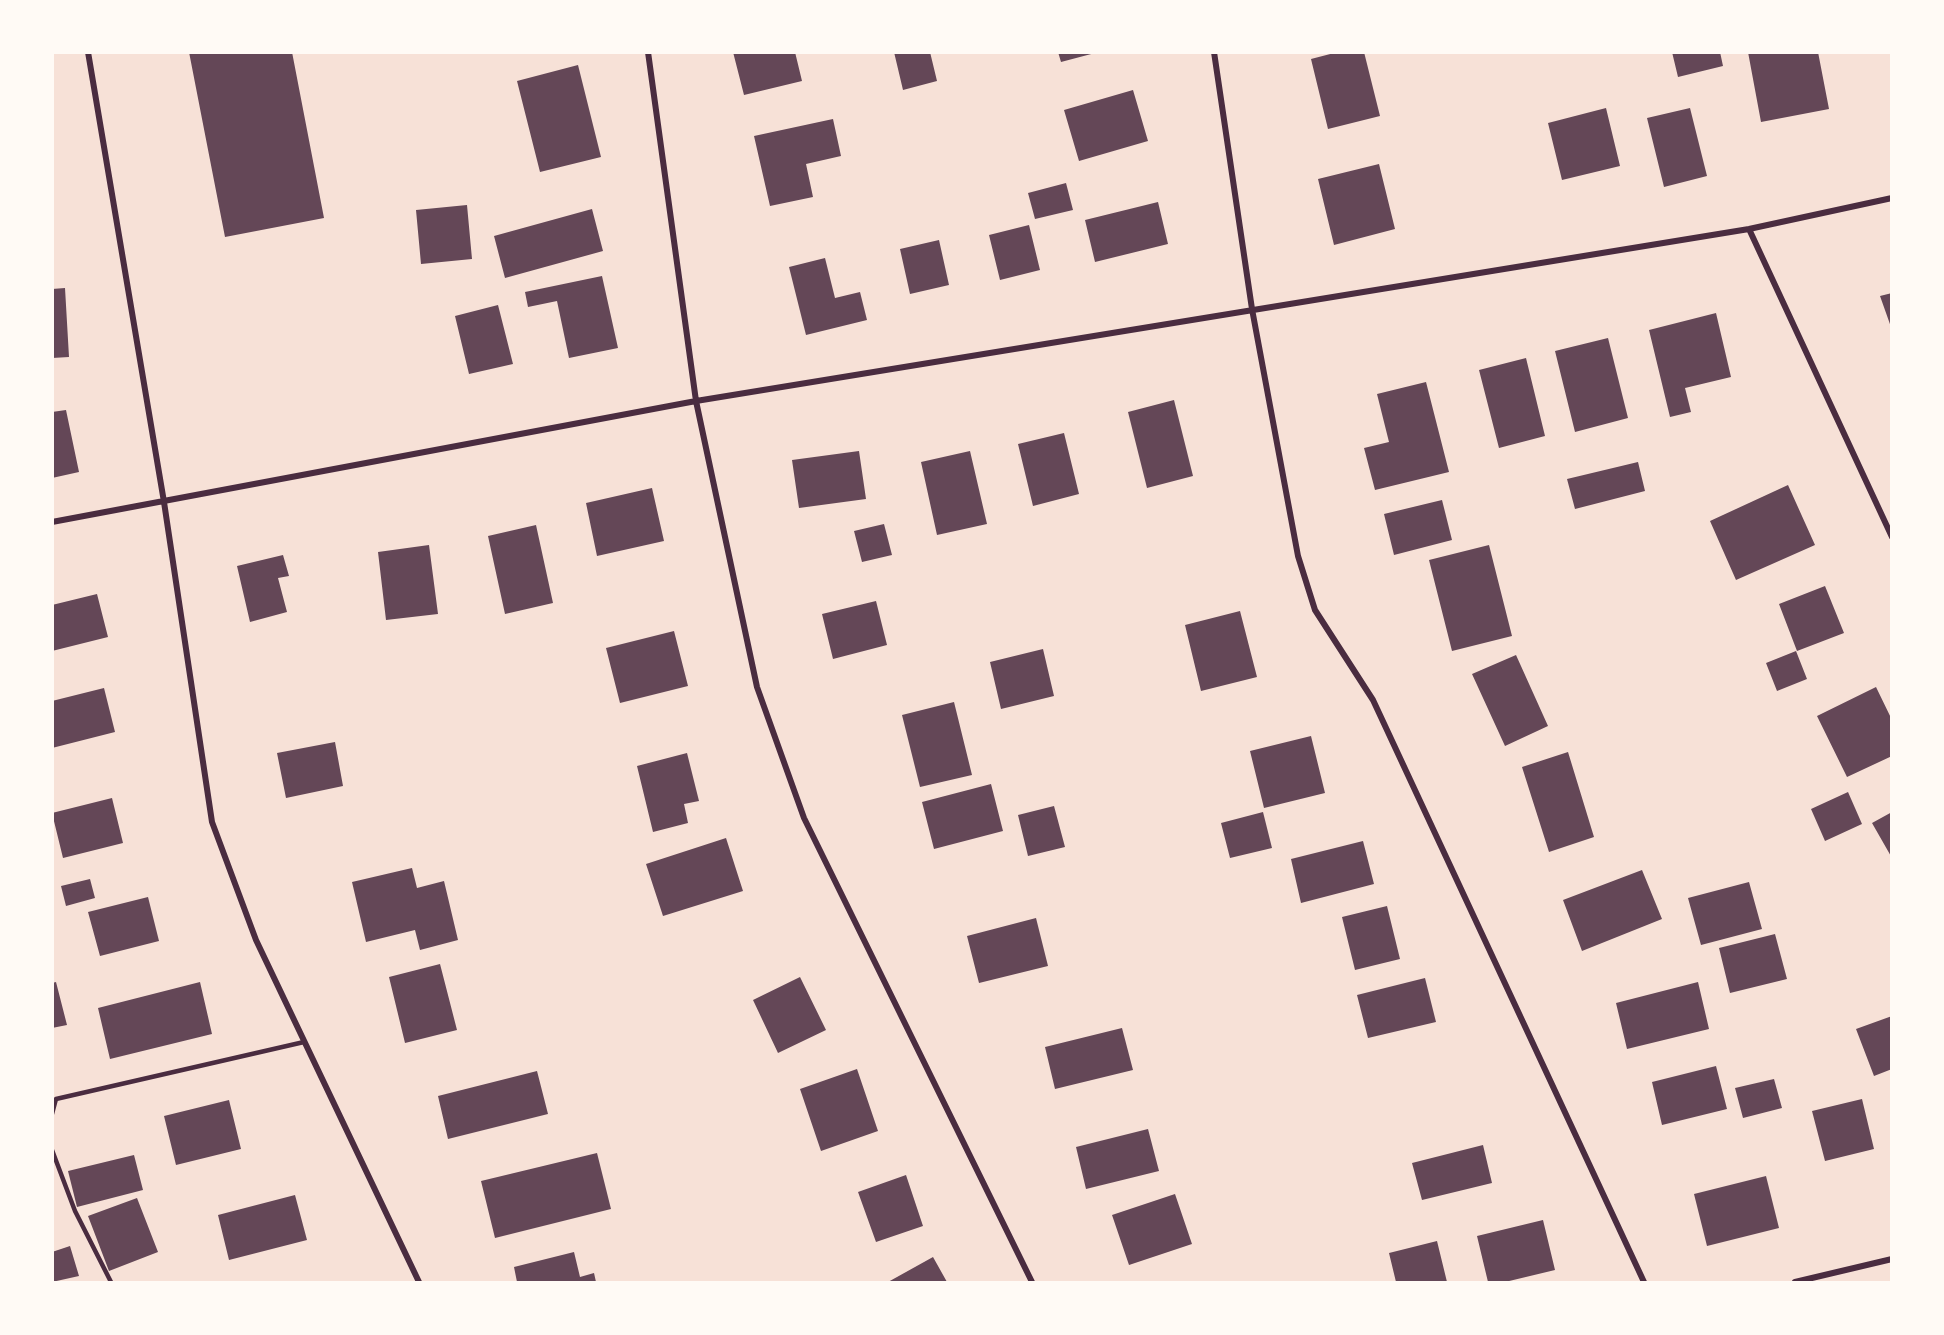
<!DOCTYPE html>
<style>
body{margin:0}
#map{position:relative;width:1944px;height:1335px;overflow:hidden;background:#f7e1d7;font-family:Arial,sans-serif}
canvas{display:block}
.frame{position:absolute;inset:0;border:54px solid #fffaf5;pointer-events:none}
</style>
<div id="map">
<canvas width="1944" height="1335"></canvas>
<div class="frame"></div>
</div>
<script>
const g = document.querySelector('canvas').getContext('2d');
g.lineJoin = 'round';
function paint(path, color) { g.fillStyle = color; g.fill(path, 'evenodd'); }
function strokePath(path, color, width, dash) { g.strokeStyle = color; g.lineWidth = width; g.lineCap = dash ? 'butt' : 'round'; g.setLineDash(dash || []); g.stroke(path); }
const building = new Path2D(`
 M 189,52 L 292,52 L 324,218 L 225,237 Z
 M 733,52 L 795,52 L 802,81 L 744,95 Z
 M 894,52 L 930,52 L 937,81 L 903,90 Z
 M 1058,52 L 1095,52 L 1095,53 L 1061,62 Z
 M 1338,52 L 1364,52 L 1380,116 L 1328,129 L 1311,59 Z
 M 1672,52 L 1720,52 L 1723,66 L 1678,77 Z
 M 1748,52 L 1818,52 L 1829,109 L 1761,122 Z
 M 578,65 L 601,157 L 540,172 L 517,81 Z
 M 1133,90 L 1148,141 L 1079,161 L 1064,110 Z
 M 1606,108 L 1620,166 L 1562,180 L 1548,123 Z
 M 1690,108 L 1707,176 L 1664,187 L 1647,118 Z
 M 833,119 L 841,156 L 806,164 L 813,197 L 770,206 L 754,136 Z
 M 1379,164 L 1395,229 L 1334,245 L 1318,179 Z
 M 1066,183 L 1073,210 L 1035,219 L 1028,193 Z
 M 1158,202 L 1168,244 L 1095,262 L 1085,220 Z
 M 467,205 L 472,259 L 421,264 L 416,210 Z
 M 592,209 L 603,251 L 505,278 L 494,236 Z
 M 1029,225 L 1040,270 L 1000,280 L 989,235 Z
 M 939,240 L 949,285 L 910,294 L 900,249 Z
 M 825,258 L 835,298 L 860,292 L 867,320 L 806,335 L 789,267 Z
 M 602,276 L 618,348 L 569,358 L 557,301 L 528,307 L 525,292 Z
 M 65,288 L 69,357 L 52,358 L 52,289 Z
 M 1892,293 L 1892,327 L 1891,327 L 1880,296 Z
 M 498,305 L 513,364 L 469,374 L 455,316 Z
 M 1716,313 L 1731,377 L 1685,388 L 1691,412 L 1670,417 L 1649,330 Z
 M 1608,338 L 1628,418 L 1575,432 L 1555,351 Z
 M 1526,358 L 1545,436 L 1499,448 L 1479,370 Z
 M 1426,382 L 1449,472 L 1375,490 L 1364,448 L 1389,442 L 1377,394 Z
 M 1174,400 L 1193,476 L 1147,488 L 1128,412 Z
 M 66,410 L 79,472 L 52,478 L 52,412 Z
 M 1064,433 L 1079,494 L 1033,506 L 1018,444 Z
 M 859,451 L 866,499 L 799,508 L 792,460 Z
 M 970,451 L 987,524 L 937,535 L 921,462 Z
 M 1638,462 L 1645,491 L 1575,509 L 1567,479 Z
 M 1788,485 L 1815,545 L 1736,580 L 1710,521 Z
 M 652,488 L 664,541 L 597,556 L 586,503 Z
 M 1442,500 L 1452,540 L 1394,555 L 1384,514 Z
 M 884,524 L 892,555 L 862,562 L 854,531 Z
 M 536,525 L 553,603 L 505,614 L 488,536 Z
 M 429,545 L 438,614 L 386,620 L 378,552 Z
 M 1489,545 L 1512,636 L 1452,651 L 1429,560 Z
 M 283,555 L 289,576 L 278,578 L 287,612 L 250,622 L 237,566 Z
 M 1825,586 L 1844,633 L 1797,651 L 1779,604 Z
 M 97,594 L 108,637 L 52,651 L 52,605 Z
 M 876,601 L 887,645 L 833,659 L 822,614 Z
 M 1240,611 L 1257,677 L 1201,691 L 1185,625 Z
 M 674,631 L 688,686 L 620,703 L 606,648 Z
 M 1043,649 L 1054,696 L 1001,709 L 990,662 Z
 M 1796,651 L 1807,679 L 1777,691 L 1766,663 Z
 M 1516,655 L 1548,726 L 1505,746 L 1472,674 Z
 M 1876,687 L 1892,720 L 1892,756 L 1847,777 L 1817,716 Z
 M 104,688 L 115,732 L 52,748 L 52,701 Z
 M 954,702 L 972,775 L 920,787 L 902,715 Z
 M 1311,736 L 1325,793 L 1264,808 L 1250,751 Z
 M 335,742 L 343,786 L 286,798 L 277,753 Z
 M 1568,752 L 1594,837 L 1549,852 L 1522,767 Z
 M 687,753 L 699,801 L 684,804 L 688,823 L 653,832 L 637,766 Z
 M 991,784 L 1003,831 L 934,849 L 922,802 Z
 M 1848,792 L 1862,824 L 1825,841 L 1811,809 Z
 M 112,798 L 123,843 L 63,858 L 52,813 Z
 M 1054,806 L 1065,847 L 1028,856 L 1018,815 Z
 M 1263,812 L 1272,848 L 1230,858 L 1221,823 Z
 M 1892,812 L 1892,858 L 1872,823 Z
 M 726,838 L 743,891 L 663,916 L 646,864 Z
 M 1363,841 L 1374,884 L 1301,903 L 1291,859 Z
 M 412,868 L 417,888 L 444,881 L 458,940 L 420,950 L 415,930 L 366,942 L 352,882 Z
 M 1642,870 L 1662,919 L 1582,951 L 1563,900 Z
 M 90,879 L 95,898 L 66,906 L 61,886 Z
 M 1749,882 L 1762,929 L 1701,945 L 1688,898 Z
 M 148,897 L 159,941 L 100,956 L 88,912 Z
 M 1387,906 L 1400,959 L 1355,970 L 1342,917 Z
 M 1036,918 L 1048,966 L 979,983 L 967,936 Z
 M 1775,934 L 1787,979 L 1730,993 L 1719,948 Z
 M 440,964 L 457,1030 L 405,1043 L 389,977 Z
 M 800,977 L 826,1030 L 778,1053 L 753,1000 Z
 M 1425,978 L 1436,1022 L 1368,1038 L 1357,995 Z
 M 56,982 L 67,1025 L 52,1028 L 52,983 Z
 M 200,982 L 212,1034 L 110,1059 L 98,1008 Z
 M 1698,982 L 1709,1029 L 1627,1049 L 1616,1003 Z
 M 1892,1016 L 1892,1069 L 1874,1076 L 1856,1029 Z
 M 1122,1028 L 1133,1070 L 1055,1089 L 1045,1047 Z
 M 1716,1066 L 1727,1109 L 1662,1125 L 1652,1082 Z
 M 857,1069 L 878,1131 L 821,1151 L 800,1089 Z
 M 537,1071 L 548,1114 L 448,1139 L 438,1096 Z
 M 1774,1079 L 1782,1108 L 1743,1118 L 1735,1088 Z
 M 1862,1099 L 1874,1149 L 1825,1161 L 1812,1111 Z
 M 229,1100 L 241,1149 L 176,1165 L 164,1116 Z
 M 1148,1129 L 1159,1171 L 1086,1189 L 1076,1147 Z
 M 1483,1145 L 1492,1183 L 1422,1200 L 1412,1163 Z
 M 597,1153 L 611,1209 L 495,1238 L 481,1181 Z
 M 134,1155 L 143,1190 L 77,1207 L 68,1171 Z
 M 906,1175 L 923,1226 L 876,1242 L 858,1192 Z
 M 1766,1176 L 1779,1228 L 1707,1246 L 1694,1194 Z
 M 1175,1194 L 1192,1244 L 1129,1265 L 1112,1215 Z
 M 295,1195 L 307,1240 L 229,1260 L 218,1215 Z
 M 137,1198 L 158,1252 L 109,1271 L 88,1216 Z
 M 1543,1220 L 1555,1270 L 1505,1282 L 1488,1282 L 1477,1236 Z
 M 1437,1241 L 1447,1282 L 1396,1282 L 1389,1253 Z
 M 70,1246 L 79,1276 L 52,1282 L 52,1252 Z
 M 574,1252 L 580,1277 L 594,1273 L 596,1282 L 517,1282 L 514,1267 Z
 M 933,1257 L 947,1282 L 888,1282 Z`);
const service = new Path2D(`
 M 52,1114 L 56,1099 L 304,1042
 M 52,1150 L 75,1211 L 111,1282`);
const minor = new Path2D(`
 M 88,52 L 164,502 L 212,822 L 256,940 L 419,1282
 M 648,52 L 696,401 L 757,687 L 804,818 L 1032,1282
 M 1214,52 L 1252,309 L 1298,556 L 1315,610 L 1373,700 L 1644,1282
 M 1749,229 L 1892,537
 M 52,522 L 696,401 L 1749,229 L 1892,198
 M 1795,1282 L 1892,1259`);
paint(building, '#644757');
strokePath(service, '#4a2c40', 4.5);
strokePath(minor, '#4a2c40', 6);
</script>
